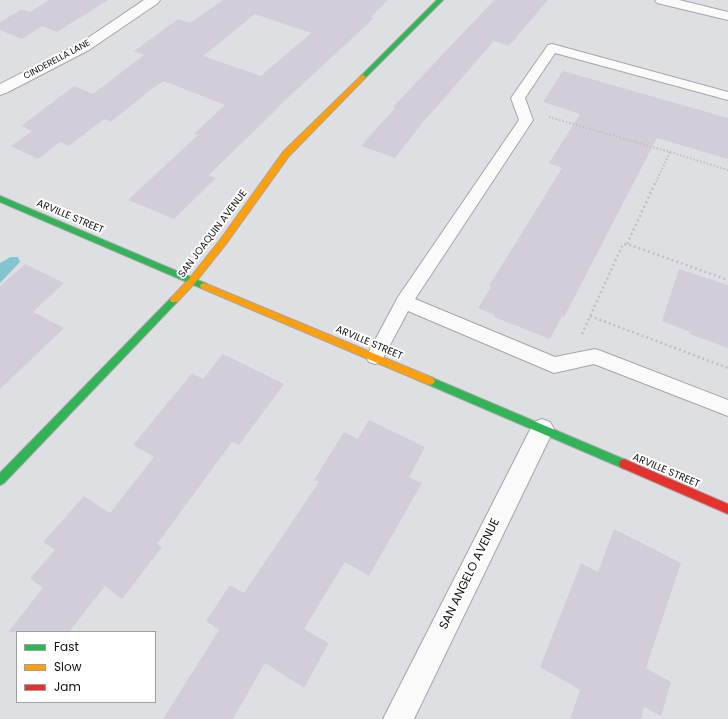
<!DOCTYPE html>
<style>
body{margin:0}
#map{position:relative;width:728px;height:719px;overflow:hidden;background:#dedfe2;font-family:Poppins,sans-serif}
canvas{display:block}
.legend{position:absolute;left:16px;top:631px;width:140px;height:72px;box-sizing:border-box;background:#fff;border:1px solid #9f9fa0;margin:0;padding:5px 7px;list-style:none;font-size:12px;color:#101012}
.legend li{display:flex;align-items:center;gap:8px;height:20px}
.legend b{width:20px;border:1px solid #9f9fa0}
</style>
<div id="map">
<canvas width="728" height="719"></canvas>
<ul class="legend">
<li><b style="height:5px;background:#30b455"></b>Fast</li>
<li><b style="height:5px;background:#ff9f0a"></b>Slow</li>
<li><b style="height:5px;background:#e5322d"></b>Jam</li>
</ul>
</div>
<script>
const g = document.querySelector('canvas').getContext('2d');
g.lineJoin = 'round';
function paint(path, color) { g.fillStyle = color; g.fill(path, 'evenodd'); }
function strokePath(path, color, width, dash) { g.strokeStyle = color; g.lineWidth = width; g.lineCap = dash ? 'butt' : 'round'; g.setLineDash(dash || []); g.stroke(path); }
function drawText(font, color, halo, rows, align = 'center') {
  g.font = font + ' Poppins,sans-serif'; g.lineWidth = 4; g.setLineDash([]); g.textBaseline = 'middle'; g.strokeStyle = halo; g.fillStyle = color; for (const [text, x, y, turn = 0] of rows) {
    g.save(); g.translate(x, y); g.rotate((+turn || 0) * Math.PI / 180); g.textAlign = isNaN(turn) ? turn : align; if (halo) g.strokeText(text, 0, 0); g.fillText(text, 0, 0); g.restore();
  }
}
const water = new Path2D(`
 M 11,257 L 18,257 L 20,262 L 0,283 L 0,263 Z`);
const building = new Path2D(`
 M 49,0 L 108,0 L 57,32 L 42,26 L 22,39 L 0,30 L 0,22 L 22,9 L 30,12 Z
 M 223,0 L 388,0 L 371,17 L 374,18 L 279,106 L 280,106 L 209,175 L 216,178 L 174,219 L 128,200 L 198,135 L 194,134 L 225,105 L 164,81 L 150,90 L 111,122 L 104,119 L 69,146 L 60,142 L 38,159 L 11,146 L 32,131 L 21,126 L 74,86 L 93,94 L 144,55 L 134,51 L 178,19 L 190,23 ZM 255,14 L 311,33 L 261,76 L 203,56 Z
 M 494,0 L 548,0 L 509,46 L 494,41 L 420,126 L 395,158 L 361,146 L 395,108 L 393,107 Z
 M 563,71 L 728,118 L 728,159 L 657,138 L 564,317 L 562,316 L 550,339 L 494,317 L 495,315 L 478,308 L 491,287 L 489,286 L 562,168 L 549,163 L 580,114 L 543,102 Z
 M 25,264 L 64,283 L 33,312 L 64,328 L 0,389 L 0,286 Z
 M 679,269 L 728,285 L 728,348 L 690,334 L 690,332 L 662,321 Z
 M 223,354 L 284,384 L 239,445 L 232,442 L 157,544 L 162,547 L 122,599 L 105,586 L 69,632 L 8,632 L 43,588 L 30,578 L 55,550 L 43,542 L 84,496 L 110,513 L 154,457 L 133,445 L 192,373 L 203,379 Z
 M 369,420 L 425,447 L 409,477 L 422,483 L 369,576 L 345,562 L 304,629 L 329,643 L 304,688 L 265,663 L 233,719 L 163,719 L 219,630 L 206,621 L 230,585 L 244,593 L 319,482 L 314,480 L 344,432 L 358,439 Z
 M 614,529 L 681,563 L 646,668 L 671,682 L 661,716 L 644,707 L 641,719 L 570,719 L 580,690 L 540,667 L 581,563 L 598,572 Z`);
const pathFar1 = new Path2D(`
 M 549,117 L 670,152 L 656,182
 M 670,152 L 728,170`);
const path = new Path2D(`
 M 627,244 L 656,181
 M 590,316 L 728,368
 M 582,334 L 623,244 L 630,245 L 728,280`);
const lane = new Path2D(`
 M 552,44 L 728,92 L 728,100 L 555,53 L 525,98 L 533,120 L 415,299 L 555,357 L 595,349 L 601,351 L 728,400 L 728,416 L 594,364 L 554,373 L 408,311 L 381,362 L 375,364 L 369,362 L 366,357 L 398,297 L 519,120 L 511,98 L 548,45 Z`);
const street = new Path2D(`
 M 144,0 L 160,0 L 158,3 L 89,50 L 6,93 L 0,95 L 0,84 L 79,44 Z
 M 655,0 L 679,0 L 728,12 L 728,20 L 657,3 Z
 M 542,419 L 550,422 L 554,429 L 414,719 L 383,719 L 534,422 Z`);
const fast = new Path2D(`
 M 437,0 L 443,0 L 365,78 L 361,78 L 361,76 Z
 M 0,196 L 207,284 L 208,286 L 207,288 L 201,288 L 0,202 Z
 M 174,297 L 178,300 L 177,302 L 4,483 L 0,485 L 0,473 L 171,298 Z
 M 430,377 L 628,461 L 629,464 L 628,467 L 624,469 L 620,467 L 427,384 L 425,381 L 427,378 Z`);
const slow = new Path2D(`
 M 363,75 L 365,76 L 365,78 L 289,156 L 226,244 L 195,283 L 177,302 L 171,302 L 170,300 L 171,298 L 189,279 L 220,240 L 283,152 L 361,76 Z
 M 204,283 L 433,378 L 435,381 L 433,384 L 430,385 L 427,384 L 201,288 L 200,286 L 201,284 Z`);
const jam = new Path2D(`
 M 624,459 L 728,504 L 728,514 L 620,467 L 619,464 L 620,461 Z`);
const farStreetnames = [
 ["CINDERELLA LANE",57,60,-28]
];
const streetNames = [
 ["ARVILLE STREET",70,217,23],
 ["SAN JOAQUIN AVENUE",213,234,-53],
 ["ARVILLE STREET",369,343,23],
 ["ARVILLE STREET",666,471,23]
];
const nearStreetnames = [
 ["SAN ANGELO AVENUE",470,574,-64]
];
paint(water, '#84c3d0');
paint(building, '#d3cdda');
strokePath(lane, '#a4a5a8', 2);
strokePath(street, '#a4a5a8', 2);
strokePath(fast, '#a4a5a8', 2);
strokePath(slow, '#a4a5a8', 2);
strokePath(jam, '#a4a5a8', 2);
strokePath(pathFar1, '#c0c0c1', 2, [1.5, 2]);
strokePath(path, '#c0c0c1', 2.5, [2, 3]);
paint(lane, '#fafafb');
paint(street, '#fafafb');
paint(fast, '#30b455');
paint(slow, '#ff9f0a');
paint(jam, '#e5322d');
drawText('9px', '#101012', '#fff', farStreetnames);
drawText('10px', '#101012', '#fff', streetNames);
drawText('12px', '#101012', '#fff', nearStreetnames);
</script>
